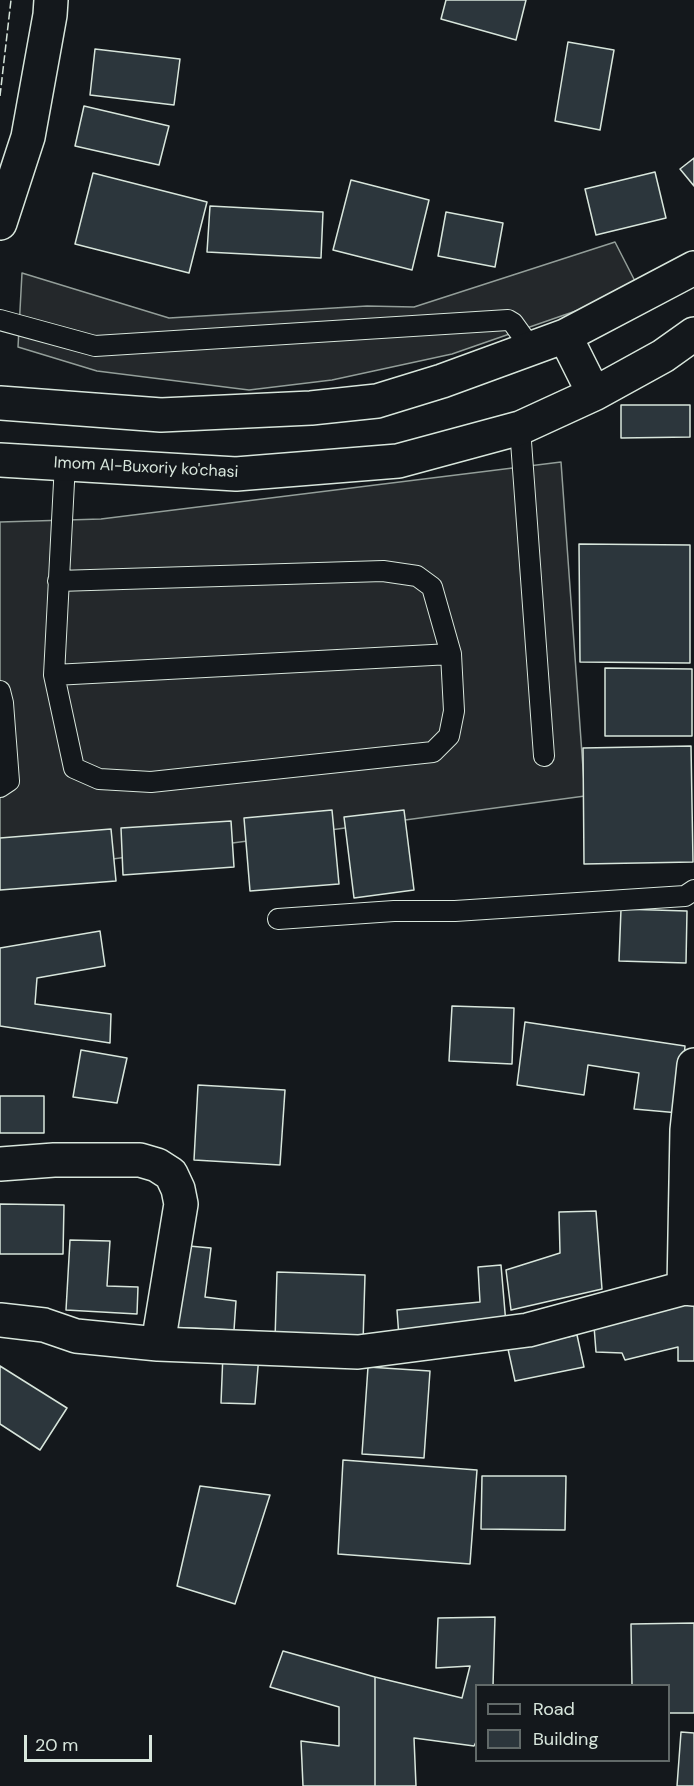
<!DOCTYPE html>
<style>
body{margin:0}
#map{position:relative;width:694px;height:1786px;overflow:hidden;background:#14181c;font-family:"DM Sans",sans-serif}
canvas{display:block}
.legend{position:absolute;left:475px;top:1684px;width:195px;height:78px;box-sizing:border-box;background:#14181c;border:2px solid #626a69;margin:0;padding:8px 10px;list-style:none;font-size:18px;color:#d8e6dc}
.legend li{display:flex;align-items:center;gap:12px;height:30px}
.legend b{width:30px;border:2px solid #626a69}
.scale{position:absolute;left:24px;top:1735px;width:128px;height:27px;box-sizing:border-box;border:3px solid #d8e6dc;border-top:0;padding-left:8px;font-size:18px;line-height:21px;white-space:nowrap;color:#d8e6dc;-webkit-text-stroke:4px #14181c;paint-order:stroke}
</style>
<div id="map">
<canvas width="694" height="1786"></canvas>
<ul class="legend">
<li><b style="height:8px;background:#14181c"></b>Road</li>
<li><b style="height:16px;background:#2c363c"></b>Building</li>
</ul>
<div class="scale">20 m</div>
</div>
<script>
const g = document.querySelector('canvas').getContext('2d');
g.lineJoin = 'round';
function paint(path, color) { g.fillStyle = color; g.fill(path, 'evenodd'); }
function strokePath(path, color, width, dash) { g.strokeStyle = color; g.lineWidth = width; g.lineCap = dash ? 'butt' : 'round'; g.setLineDash(dash || []); g.stroke(path); }
function drawText(font, color, halo, rows, align = 'center') {
  g.font = font + ' "DM Sans",sans-serif'; g.lineWidth = 4.5; g.setLineDash([]); g.textBaseline = 'middle'; g.strokeStyle = halo; g.fillStyle = color; for (const [text, x, y, turn = 0] of rows) {
    g.save(); g.translate(x, y); g.rotate((+turn || 0) * Math.PI / 180); g.textAlign = isNaN(turn) ? turn : align; if (halo) g.strokeText(text, 0, 0); g.fillText(text, 0, 0); g.restore();
  }
}
const parking = new Path2D(`
 M 615,242 L 639,289 L 452,354 L 332,380 L 249,390 L 97,371 L 18,347 L 22,273 L 169,318 L 367,306 L 414,307 Z
 M 561,462 L 585,796 L 0,874 L 0,522 L 101,519 Z`);
const building = new Path2D(`
 M 446,0 L 526,0 L 516,40 L 441,19 Z
 M 568,42 L 614,50 L 600,130 L 555,121 Z
 M 95,49 L 180,59 L 174,105 L 90,95 Z
 M 84,106 L 169,126 L 159,165 L 75,146 Z
 M 694,158 L 694,186 L 680,169 Z
 M 655,172 L 666,218 L 596,235 L 585,189 Z
 M 93,173 L 207,202 L 189,273 L 75,244 Z
 M 351,180 L 429,200 L 412,270 L 333,250 Z
 M 210,206 L 323,212 L 321,258 L 207,252 Z
 M 446,212 L 503,223 L 495,267 L 438,256 Z
 M 621,405 L 690,405 L 690,437 L 621,438 Z
 M 579,544 L 690,545 L 690,663 L 580,662 Z
 M 605,668 L 692,669 L 692,736 L 605,736 Z
 M 691,746 L 693,862 L 584,864 L 583,748 Z
 M 332,810 L 339,884 L 250,891 L 244,818 Z
 M 404,810 L 414,890 L 354,898 L 344,817 Z
 M 231,821 L 234,867 L 123,875 L 121,828 Z
 M 111,829 L 116,881 L 0,890 L 0,838 Z
 M 621,909 L 687,911 L 686,963 L 619,961 Z
 M 100,931 L 105,966 L 37,978 L 35,1004 L 111,1014 L 110,1043 L 0,1026 L 0,948 Z
 M 452,1006 L 514,1008 L 512,1064 L 449,1061 Z
 M 525,1022 L 685,1046 L 679,1113 L 634,1109 L 639,1073 L 588,1065 L 584,1095 L 517,1085 Z
 M 81,1050 L 127,1058 L 117,1103 L 73,1097 Z
 M 198,1085 L 285,1090 L 280,1165 L 194,1160 Z
 M 0,1096 L 44,1096 L 44,1133 L 0,1133 Z
 M 0,1204 L 64,1205 L 63,1254 L 0,1254 Z
 M 596,1211 L 602,1289 L 511,1310 L 506,1270 L 560,1253 L 559,1212 Z
 M 70,1240 L 110,1241 L 107,1286 L 138,1287 L 137,1314 L 66,1310 Z
 M 178,1245 L 211,1248 L 205,1297 L 236,1301 L 234,1330 L 167,1327 Z
 M 501,1265 L 506,1324 L 399,1337 L 397,1310 L 480,1302 L 478,1267 Z
 M 277,1272 L 365,1275 L 363,1343 L 275,1340 Z
 M 694,1298 L 694,1361 L 678,1361 L 678,1347 L 625,1360 L 622,1353 L 596,1352 L 594,1326 Z
 M 577,1335 L 584,1367 L 515,1381 L 508,1349 Z
 M 223,1353 L 259,1355 L 255,1404 L 221,1403 Z
 M 0,1366 L 67,1408 L 40,1450 L 0,1424 Z
 M 368,1367 L 430,1371 L 424,1458 L 362,1454 Z
 M 343,1460 L 477,1470 L 470,1564 L 338,1554 Z
 M 482,1476 L 566,1476 L 565,1530 L 481,1529 Z
 M 200,1486 L 270,1495 L 235,1604 L 177,1586 Z
 M 495,1617 L 493,1686 L 476,1686 L 476,1742 L 474,1746 L 414,1738 L 416,1786 L 375,1786 L 375,1677 L 462,1698 L 470,1666 L 436,1668 L 438,1618 Z
 M 694,1623 L 694,1713 L 668,1713 L 668,1686 L 632,1686 L 631,1624 Z
 M 283,1651 L 375,1677 L 375,1786 L 303,1786 L 301,1741 L 339,1746 L 339,1707 L 270,1687 Z
 M 681,1732 L 694,1733 L 694,1786 L 677,1786 Z`);
const service = new Path2D(`
 M 0,320 L 95,346 L 508,320 L 513,323 L 531,348
 M 520,428 L 544,756
 M 58,581 L 383,571 L 417,576 L 432,587 L 451,654 L 454,711 L 449,736 L 433,752 L 151,782 L 99,779 L 74,768 L 54,675 L 65,463
 M 54,675 L 451,654
 M 0,691 L 3,703 L 9,781 L 0,787
 M 278,919 L 394,911 L 455,911 L 685,896 L 694,890`);
const minor = new Path2D(`
 M 0,223 L 28,137 L 50,15 L 51,0
 M 0,1164 L 54,1160 L 140,1160 L 157,1165 L 171,1174 L 178,1189 L 181,1204 L 158,1344 L 358,1352 L 528,1330 L 684,1288 L 694,1289
 M 684,1288 L 687,1130 L 694,1065
 M 0,1320 L 44,1325 L 76,1336 L 158,1344`);
const secondary = new Path2D(`
 M 565,336 L 594,394
 M 0,403 L 161,415 L 311,408 L 377,401 L 442,381 L 565,336 L 694,268
 M 0,460 L 236,474 L 398,461 L 520,428 L 594,394 L 663,356 L 694,334`);
const fence = new Path2D(`
 M 0,96 L 11,0`);
const streetNames = [
 ["Imom Al-Buxoriy ko'chasi",146,468,3]
];
paint(parking, '#24282b');
strokePath(parking, '#939e99', 1.5);
paint(building, '#2c363c');
strokePath(building, '#d8e6dc', 1.5);
strokePath(service, '#d8e6dc', 22);
strokePath(minor, '#d8e6dc', 36);
strokePath(secondary, '#d8e6dc', 36);
strokePath(service, '#14181c', 20);
strokePath(minor, '#14181c', 33);
strokePath(secondary, '#14181c', 33);
strokePath(fence, '#d8e6dc', 1.5, [8, 3]);
drawText('16px', '#d8e6dc', '#14181c', streetNames);
</script>
